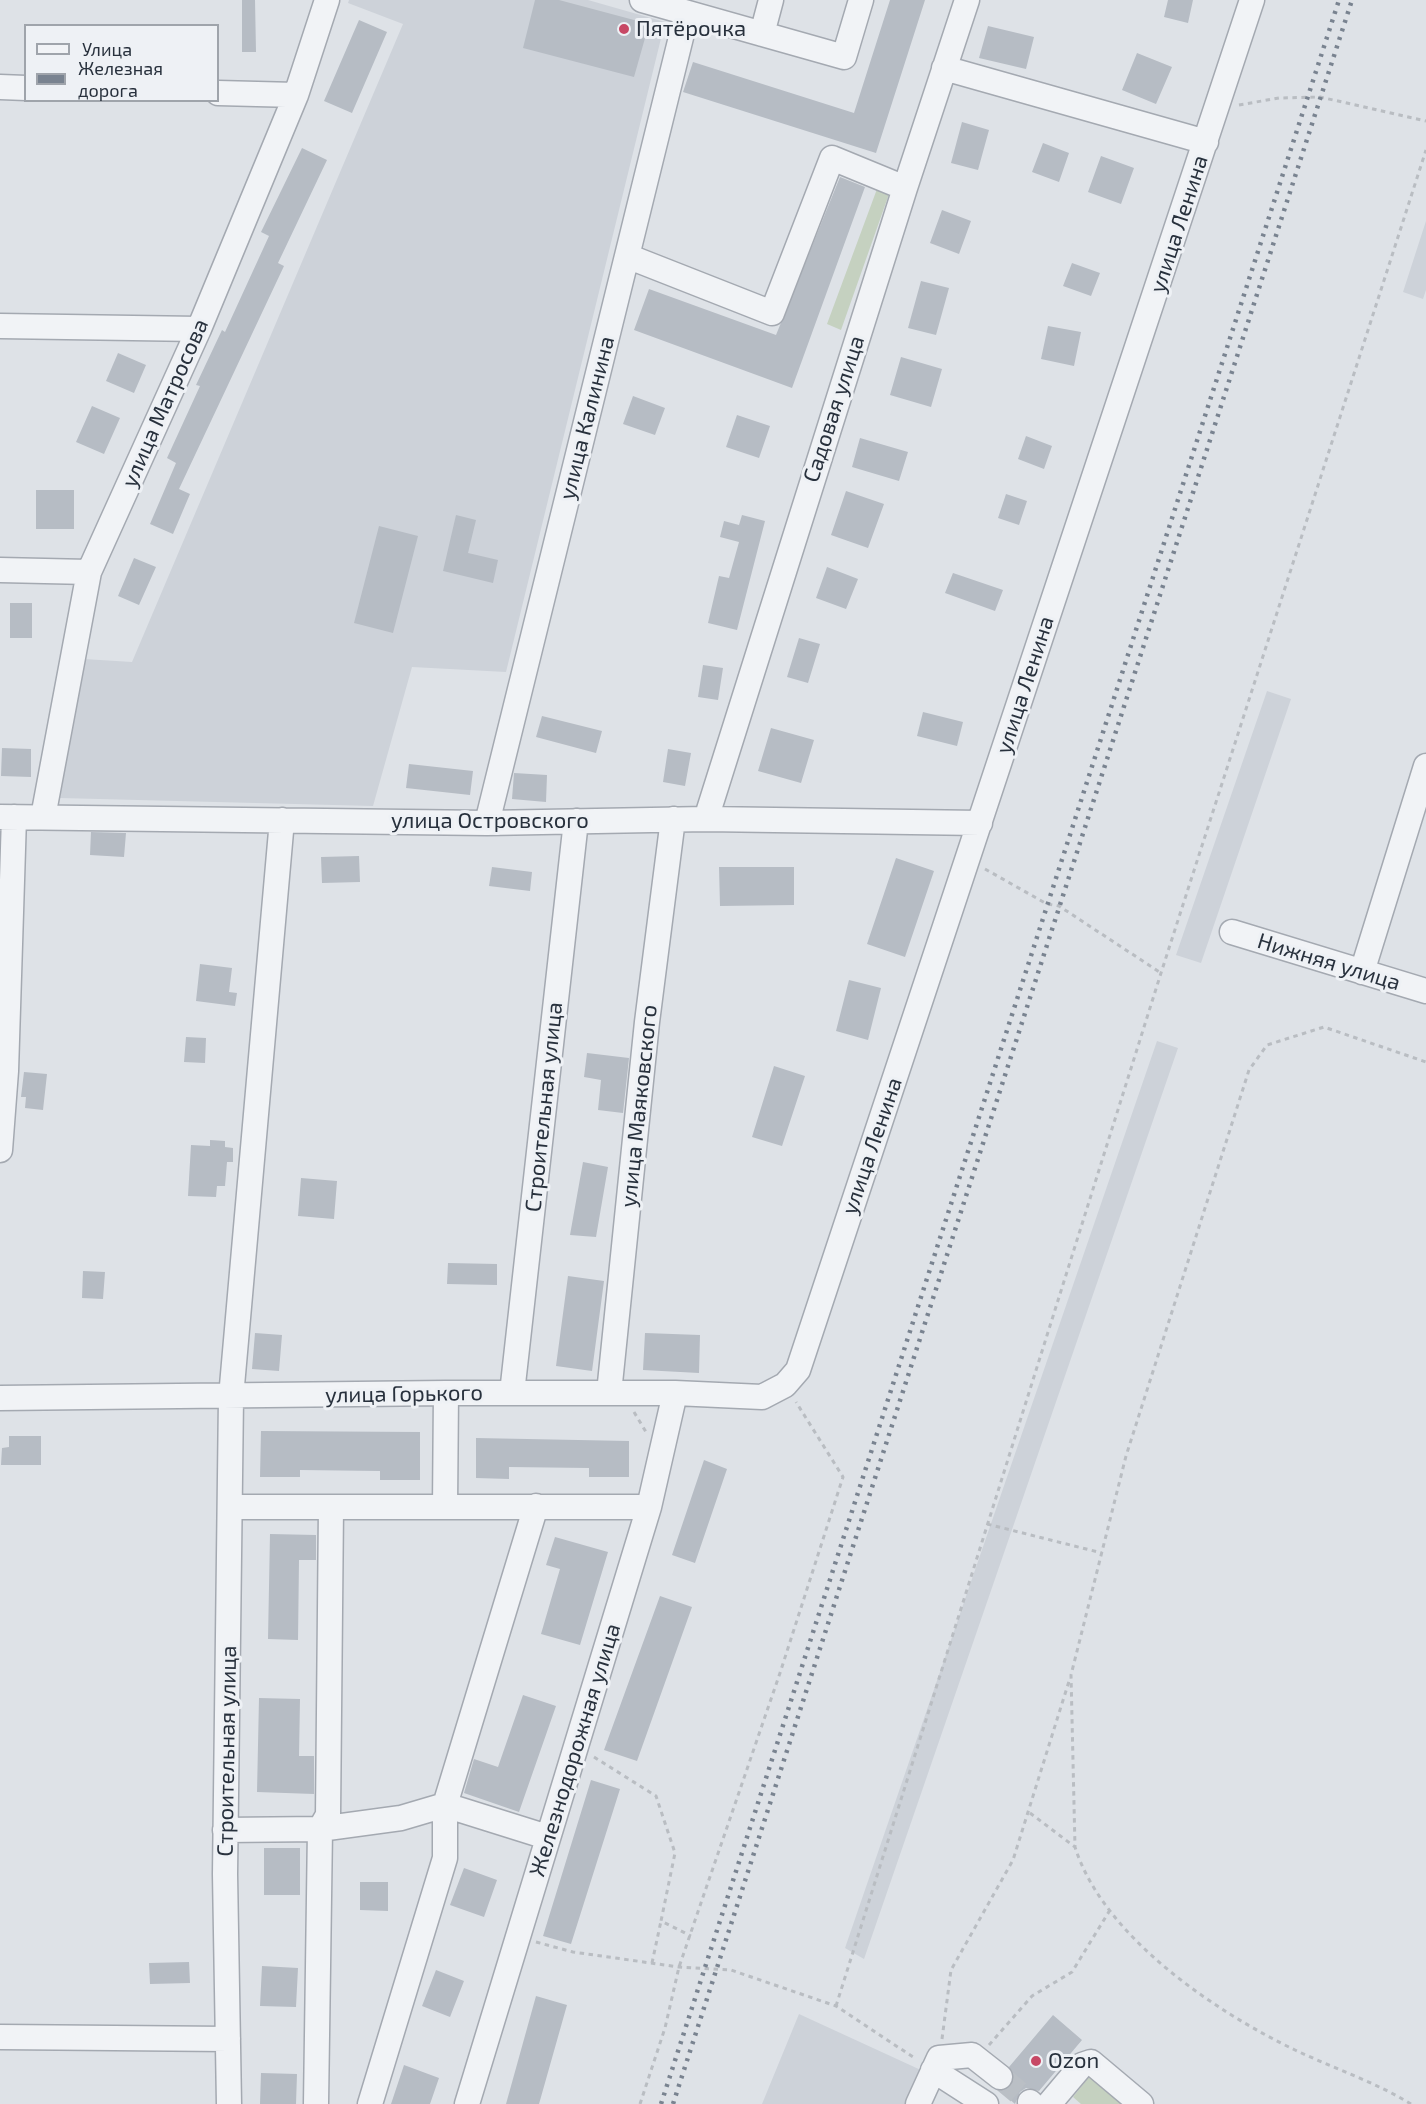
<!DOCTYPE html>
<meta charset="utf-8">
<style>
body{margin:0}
#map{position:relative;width:1426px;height:2104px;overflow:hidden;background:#dee2e7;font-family:"Exo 2",sans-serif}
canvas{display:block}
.legend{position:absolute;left:24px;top:24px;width:195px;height:78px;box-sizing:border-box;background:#eef1f5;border:2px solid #9fa4ab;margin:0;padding:8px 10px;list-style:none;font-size:18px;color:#28313d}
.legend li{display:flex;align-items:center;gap:12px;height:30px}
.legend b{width:30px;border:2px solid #9fa4ab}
</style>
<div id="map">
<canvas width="1426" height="2104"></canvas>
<ul class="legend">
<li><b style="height:8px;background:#f1f3f6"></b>Улица</li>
<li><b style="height:8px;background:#798390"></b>Железная дорога</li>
</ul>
</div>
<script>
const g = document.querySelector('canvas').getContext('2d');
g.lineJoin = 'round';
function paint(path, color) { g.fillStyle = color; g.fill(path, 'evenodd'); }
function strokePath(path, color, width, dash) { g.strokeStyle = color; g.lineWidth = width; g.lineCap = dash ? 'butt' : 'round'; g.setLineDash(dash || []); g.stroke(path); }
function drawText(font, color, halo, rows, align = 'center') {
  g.font = font + ' "Exo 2",sans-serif'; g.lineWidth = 6; g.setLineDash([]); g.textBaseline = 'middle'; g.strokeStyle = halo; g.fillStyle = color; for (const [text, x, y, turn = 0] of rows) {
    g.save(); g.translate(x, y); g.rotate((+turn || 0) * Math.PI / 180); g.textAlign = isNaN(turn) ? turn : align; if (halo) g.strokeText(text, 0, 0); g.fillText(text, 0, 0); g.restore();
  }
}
const built = new Path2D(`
 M 349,0 L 588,0 L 665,22 L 506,672 L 412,667 L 373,806 L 60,798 L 84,659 L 132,662 L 403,24 L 348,3 Z
 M 1426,221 L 1426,290 L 1423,299 L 1403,292 Z
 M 1267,691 L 1291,699 L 1201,963 L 1176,955 Z
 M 1157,1041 L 1178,1048 L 864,1959 L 845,1948 Z
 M 799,2014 L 923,2071 L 908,2104 L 762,2104 Z`);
const green = new Path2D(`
 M 877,189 L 889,194 L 841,330 L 827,324 Z
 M 1089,2077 L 1121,2104 L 1081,2104 L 1073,2097 Z`);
const building = new Path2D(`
 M 242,0 L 255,0 L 256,52 L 242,52 Z
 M 535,0 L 559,0 L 649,24 L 634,77 L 523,48 Z
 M 890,0 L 925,0 L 876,153 L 683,92 L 693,62 L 854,113 Z
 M 1168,0 L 1193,0 L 1188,23 L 1164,17 Z
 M 359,20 L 387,32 L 352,113 L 324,101 Z
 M 988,26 L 1034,37 L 1026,69 L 979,58 Z
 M 1137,53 L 1172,67 L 1156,104 L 1122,90 Z
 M 962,122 L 989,130 L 978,170 L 951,163 Z
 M 1043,143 L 1069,153 L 1059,182 L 1032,172 Z
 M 302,148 L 327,160 L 278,263 L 284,266 L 179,489 L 190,494 L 173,534 L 150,524 L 176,463 L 167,458 L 200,386 L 196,385 L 222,330 L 225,332 L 269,236 L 261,232 Z
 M 1101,156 L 1134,168 L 1121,204 L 1088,192 Z
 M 840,177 L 865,187 L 792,388 L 634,330 L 649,289 L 776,335 Z
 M 942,210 L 971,221 L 959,254 L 930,243 Z
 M 1072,263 L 1100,273 L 1091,296 L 1063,286 Z
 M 921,281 L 949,288 L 936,335 L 908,328 Z
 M 1048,326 L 1081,332 L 1074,366 L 1041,359 Z
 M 118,353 L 146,365 L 134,393 L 106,381 Z
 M 901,357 L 942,369 L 931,407 L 890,395 Z
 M 633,396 L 665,408 L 655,435 L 623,424 Z
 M 92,406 L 120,418 L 104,454 L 76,442 Z
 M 737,415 L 770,426 L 759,458 L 726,447 Z
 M 1026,436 L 1052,446 L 1044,469 L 1018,459 Z
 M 860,438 L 908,452 L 899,481 L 852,467 Z
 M 36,490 L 74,490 L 74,529 L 36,529 Z
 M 846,491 L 884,504 L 868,548 L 831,535 Z
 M 1006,494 L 1027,501 L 1019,525 L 998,518 Z
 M 456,515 L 476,520 L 468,553 L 498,560 L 493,583 L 443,571 Z
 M 742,515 L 765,521 L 737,630 L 708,623 L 719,576 L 729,578 L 739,542 L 720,537 L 724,521 L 739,525 Z
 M 379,526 L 418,536 L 393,633 L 354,623 Z
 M 134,558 L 156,567 L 139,605 L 118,596 Z
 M 827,567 L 858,579 L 846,609 L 816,598 Z
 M 953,573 L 1003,590 L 995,611 L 945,593 Z
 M 10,603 L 32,603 L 32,638 L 10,638 Z
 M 799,638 L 820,644 L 808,683 L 787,677 Z
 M 703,665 L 723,668 L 718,700 L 698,697 Z
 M 923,712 L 963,722 L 957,746 L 917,736 Z
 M 542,716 L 602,731 L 596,753 L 536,737 Z
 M 771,728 L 814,740 L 801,783 L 758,771 Z
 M 2,748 L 31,749 L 31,777 L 1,776 Z
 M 668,749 L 691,753 L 685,786 L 663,782 Z
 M 409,764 L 473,771 L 470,795 L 406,788 Z
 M 514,773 L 547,775 L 546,802 L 512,799 Z
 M 91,832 L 126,833 L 124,857 L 90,855 Z
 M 359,856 L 360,882 L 322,883 L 321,857 Z
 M 896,858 L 934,871 L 905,957 L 867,944 Z
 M 492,867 L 532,872 L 530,891 L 489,886 Z
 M 719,867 L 794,867 L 794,905 L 720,906 Z
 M 200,964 L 232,968 L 229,992 L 237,993 L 235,1006 L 196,1001 Z
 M 849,980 L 881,988 L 868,1040 L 836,1031 Z
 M 186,1037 L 206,1038 L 205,1063 L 184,1062 Z
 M 587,1053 L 629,1058 L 623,1113 L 598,1110 L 601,1080 L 584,1077 Z
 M 774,1066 L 805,1076 L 782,1146 L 752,1137 Z
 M 24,1072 L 47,1074 L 43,1110 L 25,1108 L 26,1097 L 21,1097 Z
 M 210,1140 L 225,1141 L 225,1147 L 233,1148 L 233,1162 L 227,1162 L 225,1186 L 217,1186 L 216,1197 L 188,1196 L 191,1145 L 210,1146 Z
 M 583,1162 L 608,1167 L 596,1237 L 570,1235 Z
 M 301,1178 L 337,1181 L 334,1219 L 298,1216 Z
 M 448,1263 L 497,1264 L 497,1285 L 447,1284 Z
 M 83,1271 L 105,1272 L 103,1299 L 82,1298 Z
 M 568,1276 L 604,1281 L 592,1371 L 556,1366 Z
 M 255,1333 L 282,1335 L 279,1371 L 252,1369 Z
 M 645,1333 L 700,1335 L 699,1373 L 643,1370 Z
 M 261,1431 L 420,1432 L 420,1480 L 380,1480 L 380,1471 L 300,1470 L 300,1477 L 260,1477 Z
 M 9,1436 L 41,1436 L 41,1465 L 1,1465 L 2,1448 L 9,1447 Z
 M 476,1438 L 629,1441 L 629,1477 L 589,1477 L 589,1468 L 509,1467 L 509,1479 L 476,1478 Z
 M 704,1460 L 727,1469 L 695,1563 L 672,1555 Z
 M 270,1534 L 316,1535 L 316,1560 L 299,1560 L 298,1640 L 268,1639 Z
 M 555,1537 L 608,1552 L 580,1645 L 541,1634 L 560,1569 L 546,1565 Z
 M 660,1596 L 692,1607 L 637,1761 L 604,1750 Z
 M 523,1695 L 556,1706 L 519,1812 L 464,1793 L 474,1759 L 498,1767 Z
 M 259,1698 L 300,1699 L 299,1756 L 314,1756 L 314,1794 L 257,1792 Z
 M 591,1780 L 620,1789 L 571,1944 L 543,1936 Z
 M 264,1848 L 300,1848 L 300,1895 L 264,1895 Z
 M 464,1868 L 497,1880 L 484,1917 L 450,1905 Z
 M 360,1882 L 388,1882 L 388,1911 L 360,1910 Z
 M 189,1962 L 190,1983 L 150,1984 L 149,1963 Z
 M 262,1966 L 298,1968 L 296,2007 L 260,2006 Z
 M 436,1970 L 464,1981 L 450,2017 L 422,2006 Z
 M 536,1996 L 567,2005 L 539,2104 L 506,2104 Z
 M 1053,2015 L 1082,2040 L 1039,2091 L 1026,2088 L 1020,2092 L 1015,2104 L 1000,2091 L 1011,2086 L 1014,2080 L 1009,2067 Z
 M 404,2065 L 439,2078 L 430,2104 L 391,2104 Z
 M 261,2073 L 297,2074 L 296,2104 L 260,2104 Z`);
const minorTunnel = new Path2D(`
 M 1000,2077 L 1030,2102`);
const path = new Path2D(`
 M 1239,105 L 1279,98 L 1320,97 L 1426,121
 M 985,869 L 1047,904 L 1059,906 L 1161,973
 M 634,1412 L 646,1432
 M 987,1524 L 1102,1553
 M 594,1757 L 656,1796 L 675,1853 L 661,1921 L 691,1936
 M 1030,1813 L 1075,1847
 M 536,1942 L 573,1952 L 679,1967 L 731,1970 L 836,2006 L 916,2059
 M 652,1963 L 661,1921
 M 836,2006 L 1161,973 L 1426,150
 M 942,2039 L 951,1970 L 1013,1860 L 1070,1678
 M 989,2045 L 1032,1996 L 1072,1972 L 1110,1910
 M 640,2104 L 665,2028 L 679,1967 L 780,1673 L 843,1477 L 796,1402
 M 1411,2104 C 1375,2082 1333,2068 1295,2050 C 1214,2011 1103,1936 1075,1847 L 1071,1675 L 1126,1456 L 1249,1070 L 1267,1045 L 1324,1027 L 1426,1062`);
const minor = new Path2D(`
 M 642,0 L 844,57 L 861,0
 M 762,34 L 771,0
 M 944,68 L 1206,142
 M 0,87 L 26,88
 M 218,93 L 296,95
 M 627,256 L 772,313 L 832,158 L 905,188
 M 0,326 L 199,329
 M 0,570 L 89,572
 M 0,817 L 487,823 L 706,819 L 980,823
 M 43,817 L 89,572 L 199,329 L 296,95 L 327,0
 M 706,819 L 905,188 L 967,0
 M 487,823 L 687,13
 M 1232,932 L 1426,991
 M 1362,972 L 1426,766
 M 0,1150 L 6,1071 L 14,817
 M 512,1393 L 576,821
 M 609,1393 L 647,1022 L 673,819
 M 0,1398 L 446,1393 L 675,1393 L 762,1397 L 785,1385 L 798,1370 L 1252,0
 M 232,1507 L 649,1507
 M 445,1507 L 446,1393
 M 225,1830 L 320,1829 L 401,1818 L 445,1805 L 547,1837
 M 0,2037 L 228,2039
 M 933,2070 L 986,2104
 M 1030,2102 L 1032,2104
 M 229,2104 L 225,1874 L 231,1397 L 282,820
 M 316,2104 L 320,1829 L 328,1815 L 331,1507
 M 370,2104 L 445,1858 L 445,1805 L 536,1506
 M 467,2104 L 649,1507 L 675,1393
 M 918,2104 L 939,2058 L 972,2055 L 1000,2077
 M 1049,2104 L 1082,2065 L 1091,2062 L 1141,2104`);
const rail = new Path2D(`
 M 661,2104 L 1339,0
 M 673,2104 L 1352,0`);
const markers = [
 [624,29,6,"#c74865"],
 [1036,2061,6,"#c74865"]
];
const poiNames = [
 ["Пятёрочка",636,29],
 ["Ozon",1048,2061]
];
const streetNames = [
 ["улица Ленина",1179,224,-72],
 ["улица Матросова",165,403,-66],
 ["Садовая улица",834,409,-72],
 ["улица Калинина",587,418,-76],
 ["улица Ленина",1025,685,-72],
 ["улица Островского",490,821],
 ["Нижняя улица",1329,962,17],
 ["улица Маяковского",639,1106,-84],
 ["Строительная улица",544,1107,-84],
 ["улица Ленина",872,1146,-71],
 ["улица Горького",404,1394,-1],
 ["Железнодорожная улица",575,1750,-73],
 ["Строительная улица",227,1751,-89]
];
paint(built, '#cdd2d9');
paint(green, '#c5d1c0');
paint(building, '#b6bcc4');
strokePath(minorTunnel, '#babfc5', 24, [24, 12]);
strokePath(minor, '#a4a9b1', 27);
strokePath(path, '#b9bdc2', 3, [4.5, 4.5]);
strokePath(minor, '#f1f3f6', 24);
strokePath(rail, '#798390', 4.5, [3, 6]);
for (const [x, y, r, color] of markers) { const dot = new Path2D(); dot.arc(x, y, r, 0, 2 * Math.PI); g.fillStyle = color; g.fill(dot); strokePath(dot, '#eef1f5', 2); }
drawText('22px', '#28313d', '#eef1f5', poiNames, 'left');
drawText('22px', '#28313d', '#eef1f5', streetNames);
</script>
